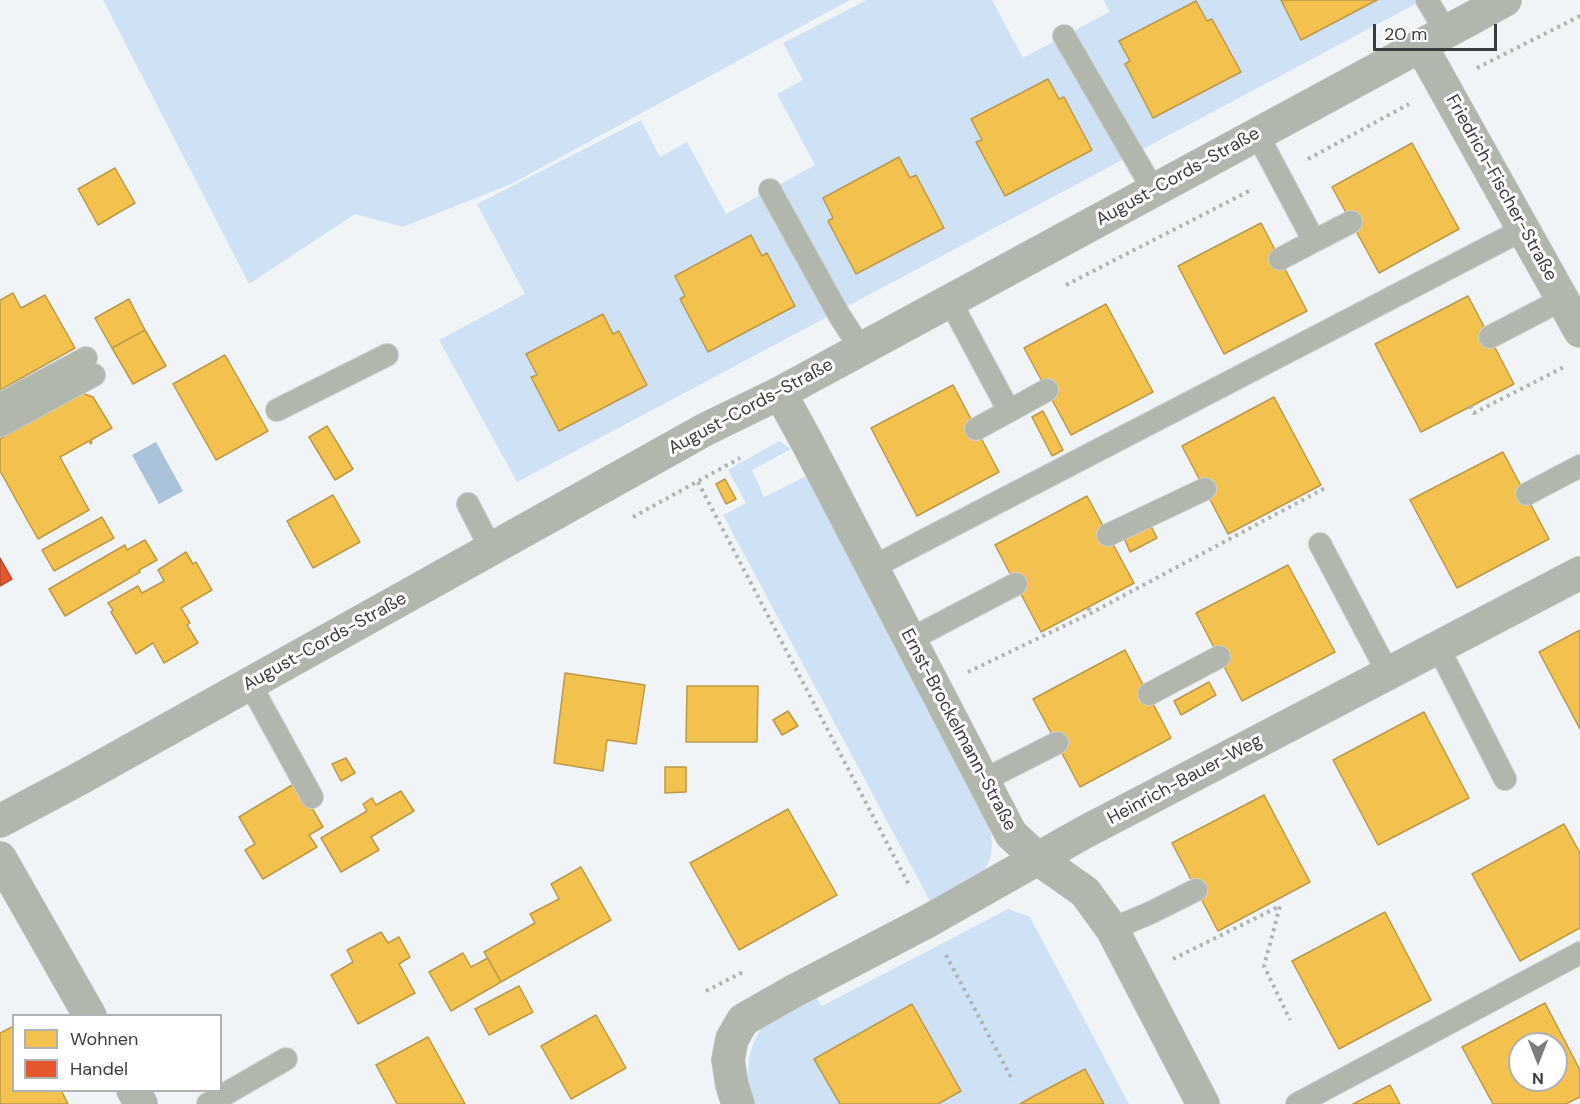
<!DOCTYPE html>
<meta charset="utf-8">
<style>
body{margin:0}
#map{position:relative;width:1580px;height:1104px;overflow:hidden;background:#f1f4f7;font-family:"DM Sans",sans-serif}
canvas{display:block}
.legend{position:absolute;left:12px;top:1014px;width:210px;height:78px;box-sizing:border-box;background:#fff;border:2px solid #b0b1b2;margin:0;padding:8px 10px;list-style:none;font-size:18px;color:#3a3c3e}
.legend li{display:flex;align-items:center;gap:12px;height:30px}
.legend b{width:30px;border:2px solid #b0b1b2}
.north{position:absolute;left:1508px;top:1032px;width:60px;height:60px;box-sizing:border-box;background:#fff;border:2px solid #b0b1b2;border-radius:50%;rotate:180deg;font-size:16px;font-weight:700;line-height:24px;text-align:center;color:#3a3c3e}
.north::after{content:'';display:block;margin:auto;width:21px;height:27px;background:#7a7c7f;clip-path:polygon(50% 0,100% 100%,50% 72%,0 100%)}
.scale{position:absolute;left:1373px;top:24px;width:124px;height:27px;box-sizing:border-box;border:3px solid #3a3c3e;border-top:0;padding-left:8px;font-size:18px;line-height:21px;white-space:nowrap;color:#3a3c3e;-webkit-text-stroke:4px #fff;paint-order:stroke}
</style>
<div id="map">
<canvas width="1580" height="1104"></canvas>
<ul class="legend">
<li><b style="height:16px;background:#f2c14e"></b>Wohnen</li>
<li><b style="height:16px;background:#e4572e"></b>Handel</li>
</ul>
<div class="north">N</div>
<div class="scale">20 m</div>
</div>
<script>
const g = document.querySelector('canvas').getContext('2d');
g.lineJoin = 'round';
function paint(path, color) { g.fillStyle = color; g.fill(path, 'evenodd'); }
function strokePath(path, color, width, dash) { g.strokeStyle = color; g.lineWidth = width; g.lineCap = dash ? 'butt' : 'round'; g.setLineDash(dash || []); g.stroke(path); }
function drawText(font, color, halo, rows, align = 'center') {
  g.font = font + ' "DM Sans",sans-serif'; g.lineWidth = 6; g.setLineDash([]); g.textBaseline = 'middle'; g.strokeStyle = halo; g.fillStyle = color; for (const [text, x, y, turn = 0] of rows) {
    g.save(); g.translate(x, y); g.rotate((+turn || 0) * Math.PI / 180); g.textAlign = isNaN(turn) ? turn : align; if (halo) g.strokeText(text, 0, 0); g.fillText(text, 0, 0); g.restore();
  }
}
const green = new Path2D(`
 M 103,0 L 850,0 L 511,184 L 403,227 L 355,214 L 249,284 Z
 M 867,0 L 992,0 L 1023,58 L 1109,12 L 1104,0 L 1423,0 L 517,482 L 439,340 L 525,294 L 477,204 L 641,120 L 660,157 L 687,142 L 726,214 L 815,165 L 777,94 L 803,80 L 783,43 Z
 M 779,441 L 791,449 L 752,470 L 764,497 L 806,476 L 989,825 C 1002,875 969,884 931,903 L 723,515 L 746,503 L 728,470 Z
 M 1008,909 L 1030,917 L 1129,1104 L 752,1104 C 744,1073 747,1039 772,1016 C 782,1006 801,1001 814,994 L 822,1006 Z`);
const water = new Path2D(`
 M 156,442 L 183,491 L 159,504 L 132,455 Z`);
const homes = new Path2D(`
 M 1281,0 L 1377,0 L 1301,40 Z
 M 1196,1 L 1207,21 L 1212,19 L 1241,72 L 1153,118 L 1125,64 L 1130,61 L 1119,41 Z
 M 1048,79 L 1059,99 L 1064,97 L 1092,150 L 1005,196 L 976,142 L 982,140 L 971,119 Z
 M 1412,143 L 1459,229 L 1379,273 L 1332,187 Z
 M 899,157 L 910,178 L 916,175 L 944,228 L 856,274 L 828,221 L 833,218 L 823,198 Z
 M 115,168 L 135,203 L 98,225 L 78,189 Z
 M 1261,223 L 1307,311 L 1224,354 L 1178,266 Z
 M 751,235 L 762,256 L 767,253 L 795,306 L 708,352 L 680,299 L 685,296 L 675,276 Z
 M 13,293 L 21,308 L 45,295 L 75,348 L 0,390 L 0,300 Z
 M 1468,296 L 1514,384 L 1421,432 L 1375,344 Z
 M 129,299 L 145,330 L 112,348 L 95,318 Z
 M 1106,304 L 1153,392 L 1071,435 L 1024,348 Z
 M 603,314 L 613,334 L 619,331 L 647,385 L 559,431 L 531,377 L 537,375 L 526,354 Z
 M 145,330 L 166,366 L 133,384 L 112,348 Z
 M 225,355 L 268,431 L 216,460 L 173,384 Z
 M 953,385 L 999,472 L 917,516 L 871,428 Z
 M 82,393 L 93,397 L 112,428 L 91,440 L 92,442 L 91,444 L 89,441 L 60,457 L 89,510 L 38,539 L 0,471 L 0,439 Z
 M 1274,397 L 1321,485 L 1228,534 L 1182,446 Z
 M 1043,411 L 1063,450 L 1052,456 L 1032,417 Z
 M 327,426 L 353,469 L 335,480 L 309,437 Z
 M 1503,452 L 1549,539 L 1457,588 L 1410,500 Z
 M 725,479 L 736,499 L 726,504 L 716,484 Z
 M 333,495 L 360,542 L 313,568 L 287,521 Z
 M 1087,496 L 1134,583 L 1041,632 L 995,545 Z
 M 102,517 L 114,538 L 54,571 L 42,550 Z
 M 1150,524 L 1157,538 L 1130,552 L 1124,538 Z
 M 145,540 L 157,560 L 139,570 L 140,572 L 65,616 L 49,589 L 125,545 L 127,550 Z
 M 186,552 L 193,564 L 196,562 L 212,590 L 181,608 L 190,623 L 187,625 L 198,643 L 164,663 L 153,643 L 136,654 L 111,612 L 113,610 L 108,603 L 138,586 L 142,593 L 164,581 L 158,570 Z
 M 1288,565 L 1335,652 L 1242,701 L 1196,613 Z
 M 1580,630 L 1580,729 L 1539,652 Z
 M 1125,650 L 1171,738 L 1080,787 L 1033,699 Z
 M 565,673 L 645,685 L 636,744 L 607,740 L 603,771 L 554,763 Z
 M 1209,682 L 1216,695 L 1181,715 L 1174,701 Z
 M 687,686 L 758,686 L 757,742 L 686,742 Z
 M 788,711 L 798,726 L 782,735 L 773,720 Z
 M 1424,712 L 1469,798 L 1378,845 L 1333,760 Z
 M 346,758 L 355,773 L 341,781 L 332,764 Z
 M 665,767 L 686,767 L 686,792 L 665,793 Z
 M 297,782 L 323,827 L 309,835 L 317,847 L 263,879 L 245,850 L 255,844 L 239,817 Z
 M 401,791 L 414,811 L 371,837 L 379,850 L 341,872 L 321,838 L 367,811 L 363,804 L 372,798 L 376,805 Z
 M 1264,795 L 1310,882 L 1218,931 L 1172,843 Z
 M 788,809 L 837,895 L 739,950 L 690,863 Z
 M 1564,824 L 1580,853 L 1580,928 L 1520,961 L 1472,874 Z
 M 581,867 L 611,920 L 501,982 L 484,952 L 535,923 L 530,914 L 559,899 L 551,884 Z
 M 1385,912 L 1431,1000 L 1339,1049 L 1292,961 Z
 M 381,932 L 388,943 L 399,937 L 410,957 L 399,964 L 415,993 L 358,1024 L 331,975 L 353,962 L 347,950 Z
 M 463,953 L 471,967 L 488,958 L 501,982 L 451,1011 L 429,972 Z
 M 519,986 L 533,1012 L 489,1035 L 475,1009 Z
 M 1545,1003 L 1580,1070 L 1580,1097 L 1566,1104 L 1493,1104 L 1462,1047 ZM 1520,1044 L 1556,1044 L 1556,1080 L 1520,1080 Z
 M 912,1004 L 961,1091 L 938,1104 L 840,1104 L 814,1059 Z
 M 596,1015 L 626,1068 L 571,1099 L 541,1046 Z
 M 14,1026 L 14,1090 L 61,1090 L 68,1104 L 0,1104 L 0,1033 Z
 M 428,1037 L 465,1104 L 397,1104 L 376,1065 Z
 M 1085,1069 L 1104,1104 L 1020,1104 L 1034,1096 Z
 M 1390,1085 L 1400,1104 L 1353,1104 Z`);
const shops = new Path2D(`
 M 0,558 L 12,579 L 0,586 Z`);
const path = new Path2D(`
 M 1477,68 L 1580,16
 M 1308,159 L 1409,104
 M 1066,285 L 1251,190
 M 1470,406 L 1474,413 L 1566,366
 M 698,482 L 910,887
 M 633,517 L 740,458
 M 1088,608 L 1091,613
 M 968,672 L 1091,613 L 1327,487
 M 946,955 L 1013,1081
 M 1173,959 L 1280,906 L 1264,966 L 1290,1020
 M 706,991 L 745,971`);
const service = new Path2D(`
 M 1427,0 L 1446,32
 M 1064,36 L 1154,191
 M 1257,134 L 1314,241 L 1351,222
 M 770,190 L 839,315 L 861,349
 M 1280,259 L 1314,241
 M 950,301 L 1009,411 L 1047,390
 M 1490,337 L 1563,299
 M 0,404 L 86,358
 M 277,410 L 387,355
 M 0,426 L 94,375
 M 976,429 L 1009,411
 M 1527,494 L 1580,466
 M 468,504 L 491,549
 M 1108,535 L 1205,489
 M 1320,544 L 1388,673
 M 873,567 L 1524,229
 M 911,639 L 1016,584
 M 1438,647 L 1505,779
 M 250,684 L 312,797
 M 1149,694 L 1219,657
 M 984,780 L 1057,743
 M 1112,929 L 1150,913 L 1196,890
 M 208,1104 L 286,1059
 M 1297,1104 L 1580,953`);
const minor = new Path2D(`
 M 1421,46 L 1580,331
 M 780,393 L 807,442 L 1011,834 L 1037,858 L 1085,892 L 1112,929 L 1203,1104
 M 0,821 L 79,779 L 706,429 L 780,393 L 1505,0
 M 738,1104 L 732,1085 L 728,1060 L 732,1039 L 743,1020 L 792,992 L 928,921 L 1083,833 L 1580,573`);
const tertiary = new Path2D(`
 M 0,858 L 90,1016
 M 133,1090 L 141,1104`);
const streetNames = [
 ["August-Cords-Straße",1178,177,-29],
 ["Friedrich-Fischer-Straße",1501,188,61],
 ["August-Cords-Straße",751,407,-28],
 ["August-Cords-Straße",325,642,-29],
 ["Ernst-Brockelmann-Straße",958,730,62],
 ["Heinrich-Bauer-Weg",1185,780,-28]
];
paint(green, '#cfe2f5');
paint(water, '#aac2da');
paint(homes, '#f2c14e');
strokePath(homes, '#bb9949', 1.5);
paint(shops, '#e4572e');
strokePath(shops, '#b14f33', 1.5);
strokePath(service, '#cdcfd1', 24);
strokePath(minor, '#cdcfd1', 34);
strokePath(tertiary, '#cdcfd1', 34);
strokePath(path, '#b0b3af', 4, [3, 4.5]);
strokePath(service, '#b2b7ad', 22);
strokePath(minor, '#b2b7ad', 33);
strokePath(tertiary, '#b2b7ad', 33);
drawText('18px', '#3a3c3e', '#fff', streetNames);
</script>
